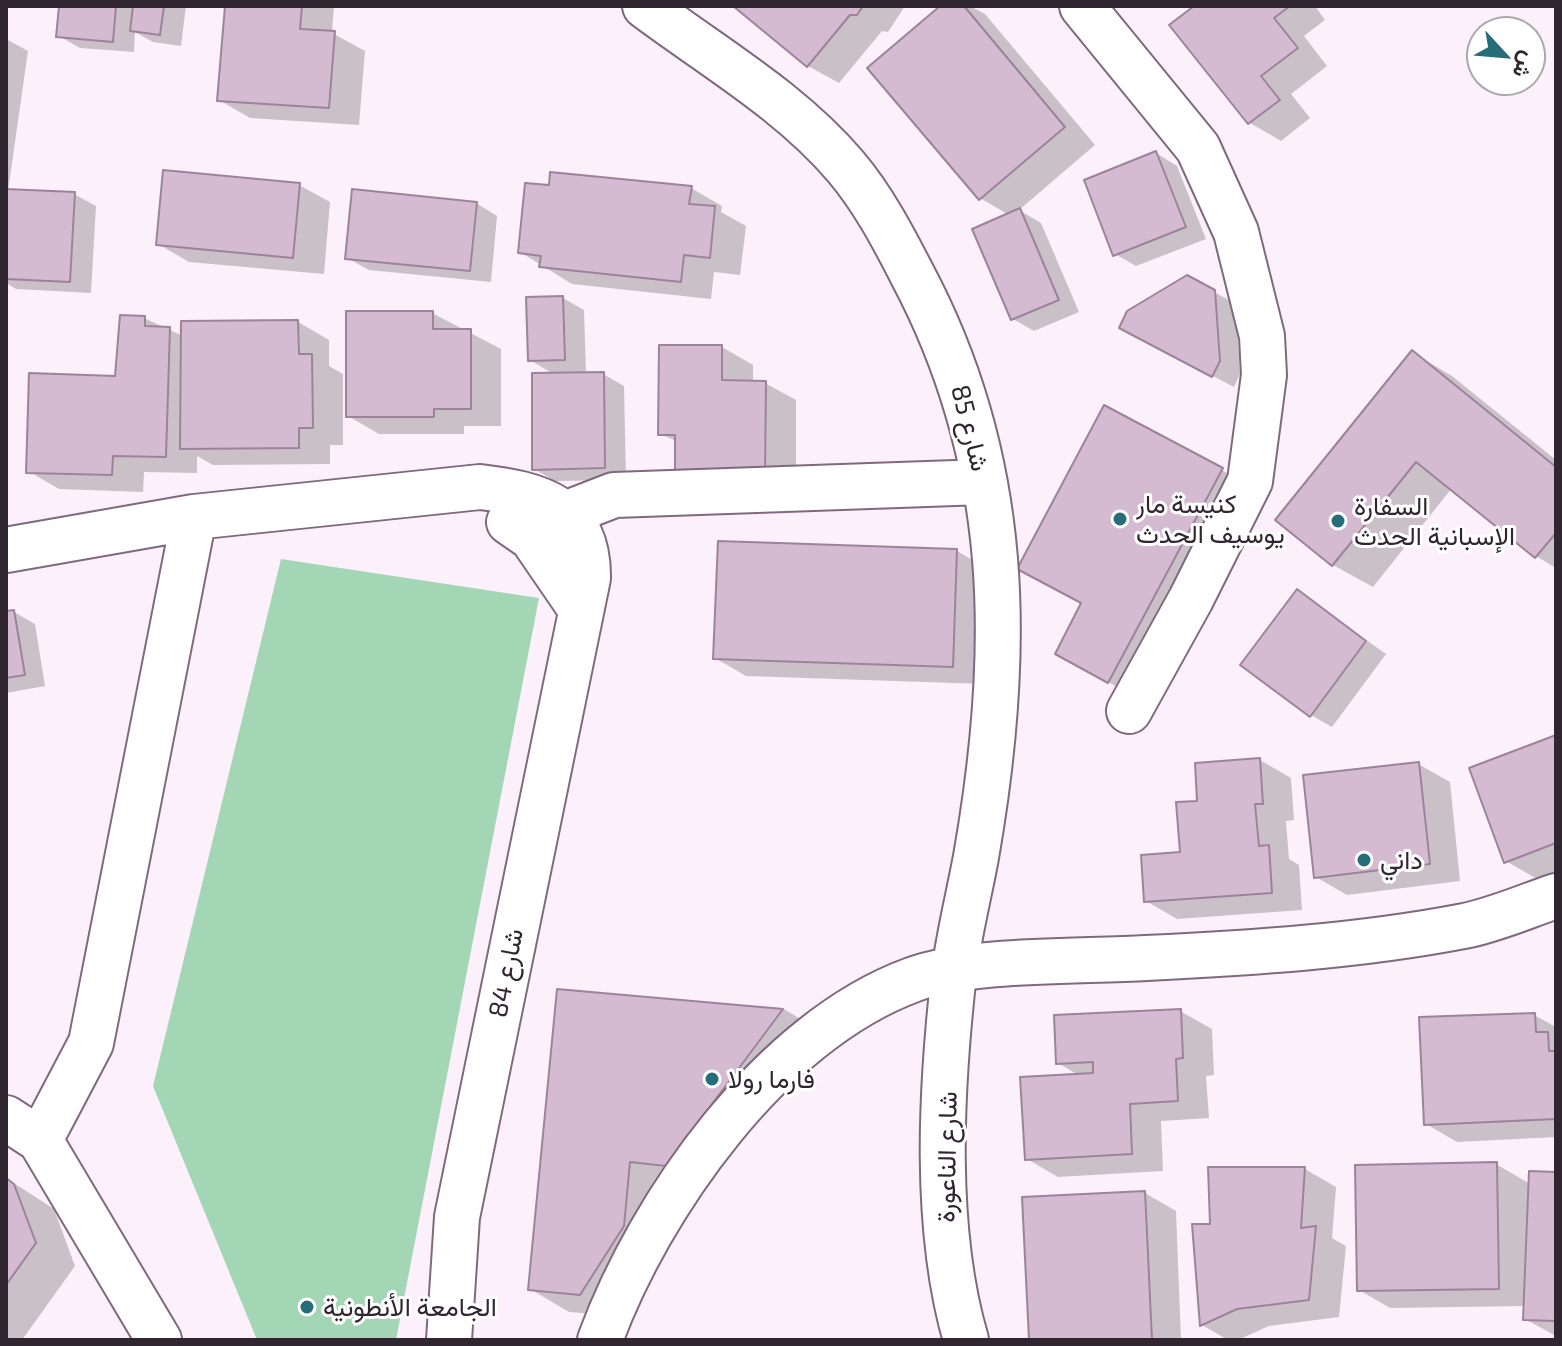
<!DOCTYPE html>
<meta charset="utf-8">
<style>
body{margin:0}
#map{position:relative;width:1562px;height:1346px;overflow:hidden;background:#fcf1fb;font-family:"Exo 2",Vazirmatn,sans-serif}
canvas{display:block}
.frame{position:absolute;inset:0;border:8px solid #30262f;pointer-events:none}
.north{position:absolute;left:1466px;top:16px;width:80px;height:80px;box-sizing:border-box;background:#fff;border:2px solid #aca8ac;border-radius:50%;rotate:116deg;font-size:22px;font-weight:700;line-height:32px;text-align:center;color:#30262f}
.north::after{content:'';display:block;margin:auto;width:28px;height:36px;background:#266d7a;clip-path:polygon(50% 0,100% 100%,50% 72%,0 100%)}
</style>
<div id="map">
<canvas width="1562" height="1346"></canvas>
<div class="frame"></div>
<div class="north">ش</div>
</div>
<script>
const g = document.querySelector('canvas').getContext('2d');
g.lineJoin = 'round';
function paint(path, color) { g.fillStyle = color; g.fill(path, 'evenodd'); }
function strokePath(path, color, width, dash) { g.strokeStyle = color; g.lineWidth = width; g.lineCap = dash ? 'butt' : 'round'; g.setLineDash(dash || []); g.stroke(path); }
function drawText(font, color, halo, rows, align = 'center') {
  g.font = font + ' "Exo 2",Vazirmatn,sans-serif'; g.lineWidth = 6; g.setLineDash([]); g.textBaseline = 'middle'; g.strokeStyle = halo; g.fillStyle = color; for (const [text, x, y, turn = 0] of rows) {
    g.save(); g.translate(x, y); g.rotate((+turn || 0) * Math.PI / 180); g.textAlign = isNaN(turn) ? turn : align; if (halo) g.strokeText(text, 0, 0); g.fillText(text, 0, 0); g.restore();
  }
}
const green = new Path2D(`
 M 281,559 L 539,598 L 396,1340 L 257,1340 L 153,1086 Z`);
const shadow = new Path2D(`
 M 61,6 L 186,6 L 181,46 L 153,42 L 135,32 L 134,52 L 80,48 L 59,36 Z
 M 227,6 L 334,6 L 332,33 L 365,51 L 359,125 L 250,118 L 219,100 Z
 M 736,6 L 905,6 L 888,32 L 882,31 L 839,83 L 808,66 Z
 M 943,6 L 970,6 L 985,14 L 1095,145 L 1019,210 L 1041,223 L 1079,312 L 1034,331 L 1013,319 L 1009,215 L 980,198 Z
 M 1197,6 L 1315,6 L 1325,20 L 1304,36 L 1327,66 L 1291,94 L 1310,118 L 1281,141 L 1250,123 L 1172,26 Z
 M 6,39 L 28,51 L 8,191 L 74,194 L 96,206 L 91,293 L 16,289 L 6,283 Z
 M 1156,153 L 1177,166 L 1206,239 L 1136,266 L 1115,254 Z
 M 299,185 L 330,202 L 324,274 L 189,262 L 158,244 Z
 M 691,188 L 722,206 L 721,212 L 746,226 L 740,275 L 714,272 L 711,299 L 572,284 L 520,252 Z
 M 476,203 L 497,216 L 491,282 L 369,270 L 347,258 Z
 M 1214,292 L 1236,304 L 1240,374 L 1234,387 L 1142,339 Z
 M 563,298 L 584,310 L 586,374 L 603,374 L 624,386 L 626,480 L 555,481 L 534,469 L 555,375 L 530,360 Z
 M 432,313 L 501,349 L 501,426 L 464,426 L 464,434 L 379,434 L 348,416 Z
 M 144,318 L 183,336 L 298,322 L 329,340 L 329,366 L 343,374 L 343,445 L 330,445 L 330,464 L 213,465 L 197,456 L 197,473 L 144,472 L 143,492 L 59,489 L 28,471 L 116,378 Z
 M 722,347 L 753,365 L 753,382 L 765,383 L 796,400 L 796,492 L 660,434 Z
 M 1413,353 L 1452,376 L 1556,460 L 1556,568 L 1536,556 L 1452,488 L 1373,587 L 1333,565 L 1278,519 Z
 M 1222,470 L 1261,493 L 1149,704 L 1097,676 L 1083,604 Z
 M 957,551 L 988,569 L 984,684 L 746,676 L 715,658 Z
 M 1297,591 L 1386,654 L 1332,727 L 1311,715 Z
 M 14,612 L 35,624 L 45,686 L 6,693 L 6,613 Z
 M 1556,737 L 1556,872 L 1537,879 L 1506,861 Z
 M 1260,760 L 1291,778 L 1294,820 L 1286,821 L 1289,859 L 1299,865 L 1302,910 L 1177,919 L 1146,901 L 1182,854 L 1199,803 Z
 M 1418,764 L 1450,782 L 1460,881 L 1347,895 L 1316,877 Z
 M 559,991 L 782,1008 L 821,1031 L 706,1187 L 669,1184 L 620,1316 L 569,1312 L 530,1289 Z
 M 1180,1011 L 1212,1029 L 1214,1075 L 1206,1076 L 1209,1118 L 1161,1121 L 1163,1171 L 1058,1177 L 1027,1159 L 1080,1076 L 1058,1063 Z
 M 1534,1015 L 1556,1027 L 1556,1137 L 1457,1142 L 1426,1124 Z
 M 1496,1164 L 1530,1184 L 1556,1174 L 1556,1336 L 1525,1319 L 1525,1306 L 1390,1308 L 1359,1290 Z
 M 1210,1169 L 1305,1169 L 1336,1187 L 1332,1238 L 1346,1246 L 1339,1317 L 1269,1326 L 1238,1340 L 1228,1340 L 1202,1325 L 1212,1226 Z
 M 6,1178 L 54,1209 L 75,1266 L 22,1340 L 6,1340 Z
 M 1145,1193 L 1176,1211 L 1181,1340 L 1031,1340 Z`);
const building = new Path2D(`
 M 59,6 L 116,6 L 113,42 L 56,37 Z
 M 133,6 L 164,6 L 160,35 L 130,31 Z
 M 225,6 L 302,6 L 300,29 L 335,31 L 329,108 L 217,101 Z
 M 733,6 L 863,6 L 857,15 L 850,15 L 807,67 Z
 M 940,6 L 964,6 L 1065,127 L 979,200 L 867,68 Z
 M 1194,6 L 1290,6 L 1274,18 L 1298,48 L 1261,76 L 1280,100 L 1248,124 L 1169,25 Z
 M 1156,151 L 1186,227 L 1113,256 L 1084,180 Z
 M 163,170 L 300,183 L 293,258 L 156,245 Z
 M 550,172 L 692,186 L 689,204 L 715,206 L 710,258 L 684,255 L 681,282 L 539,267 L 541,256 L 518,253 L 525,183 L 549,185 Z
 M 6,189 L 75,192 L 70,282 L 6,279 Z
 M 352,189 L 477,202 L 470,271 L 345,259 Z
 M 1020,208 L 1059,300 L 1011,320 L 972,229 Z
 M 1187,275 L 1215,290 L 1220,361 L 1212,377 L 1119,328 L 1127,311 Z
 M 563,296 L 565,360 L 528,361 L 526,297 Z
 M 346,311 L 433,311 L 433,329 L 471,329 L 471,409 L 434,409 L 434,417 L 346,417 Z
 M 120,315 L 145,316 L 145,326 L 170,327 L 166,457 L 113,456 L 112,475 L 26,473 L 29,373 L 115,376 Z
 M 298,320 L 299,354 L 312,354 L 313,428 L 299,428 L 299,448 L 180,449 L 181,321 Z
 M 659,345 L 722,345 L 722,380 L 766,381 L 765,475 L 675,475 L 675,435 L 658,435 Z
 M 1412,350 L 1556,467 L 1556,533 L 1535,558 L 1416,462 L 1332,566 L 1275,520 Z
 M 604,372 L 605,468 L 532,470 L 532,373 Z
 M 1104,405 L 1223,468 L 1108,683 L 1055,654 L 1081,603 L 1017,569 Z
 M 718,541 L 957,549 L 953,667 L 713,659 Z
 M 1297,589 L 1366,641 L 1310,717 L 1240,665 Z
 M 14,610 L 25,675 L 6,678 L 6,611 Z
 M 1556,735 L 1556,843 L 1504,863 L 1469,768 Z
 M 1260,758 L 1263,804 L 1255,804 L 1259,846 L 1269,845 L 1272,893 L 1144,902 L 1141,855 L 1180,852 L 1176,802 L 1197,801 L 1195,763 Z
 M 1419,762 L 1430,864 L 1314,878 L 1303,775 Z
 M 557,989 L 783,1009 L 666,1166 L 630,1162 L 624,1226 L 580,1295 L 528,1290 Z
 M 1181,1009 L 1183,1058 L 1176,1059 L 1178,1101 L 1130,1104 L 1132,1154 L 1025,1160 L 1020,1077 L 1093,1073 L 1093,1062 L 1056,1064 L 1054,1015 Z
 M 1535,1013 L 1536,1032 L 1548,1032 L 1549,1051 L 1556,1051 L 1556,1119 L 1424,1125 L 1419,1017 Z
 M 1497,1162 L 1499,1289 L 1357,1291 L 1355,1165 Z
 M 1208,1167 L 1305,1167 L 1301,1228 L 1316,1226 L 1309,1300 L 1237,1309 L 1200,1326 L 1192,1224 L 1210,1224 Z
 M 1529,1171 L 1556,1172 L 1556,1321 L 1523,1320 Z
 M 6,1178 L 14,1184 L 36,1243 L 6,1285 Z
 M 1145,1191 L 1152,1340 L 1029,1340 L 1022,1197 Z`);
const street = new Path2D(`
 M 645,6 C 713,57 790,101 846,167 C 873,199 893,237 912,274 C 1012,462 1012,652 976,857 C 969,895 959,934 954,973 C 941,1088 933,1228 966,1340
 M 1082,6 L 1198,148 L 1236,232 L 1262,336 L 1264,375 L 1250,481 L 1191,599 L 1129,711
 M 509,522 L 532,538 L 580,608
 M 532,538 L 565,514 L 614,495 L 984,482
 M 6,550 L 194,517 L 480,487 C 539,494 589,507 588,578 L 457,1217 L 449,1340
 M 6,1118 L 40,1140 L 159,1340
 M 40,1140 L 91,1043 L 194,517`);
const secondary = new Path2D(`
 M 600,1340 C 650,1204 771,1032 912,980 C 970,958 1081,962 1146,958 C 1252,953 1360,946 1464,926 C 1495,920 1526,906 1556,896`);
const markers = [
 [1120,519,8,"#266d7a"],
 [1338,521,8,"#266d7a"],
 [1364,860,8,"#266d7a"],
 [712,1079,8,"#266d7a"],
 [307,1307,8,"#266d7a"]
];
const streetNames = [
 ["شارع 85",970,428,76],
 ["شارع 84",506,973,-79],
 ["شارع الناعورة",947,1157,-89]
];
const poiNames = [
 ["كنيسة مار",1136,504],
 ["يوسيف الحدث",1136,534],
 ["السفارة",1354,506],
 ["الإسبانية الحدث",1354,536],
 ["داني",1380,860],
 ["فارما رولا",728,1079],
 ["الجامعة الأنطونية",323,1307]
];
paint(green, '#a3d6b5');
paint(shadow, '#0003');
paint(building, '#d5bbd2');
strokePath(building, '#9c839a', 2);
strokePath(street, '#80697e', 48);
strokePath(secondary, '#80697e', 48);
strokePath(street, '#fff', 44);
strokePath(secondary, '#fff', 44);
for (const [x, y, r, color] of markers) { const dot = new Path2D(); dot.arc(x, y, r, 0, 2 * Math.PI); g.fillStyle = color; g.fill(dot); strokePath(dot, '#fff', 3); }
drawText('26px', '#30262f', '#fff', streetNames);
drawText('26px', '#30262f', '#fff', poiNames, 'left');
</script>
